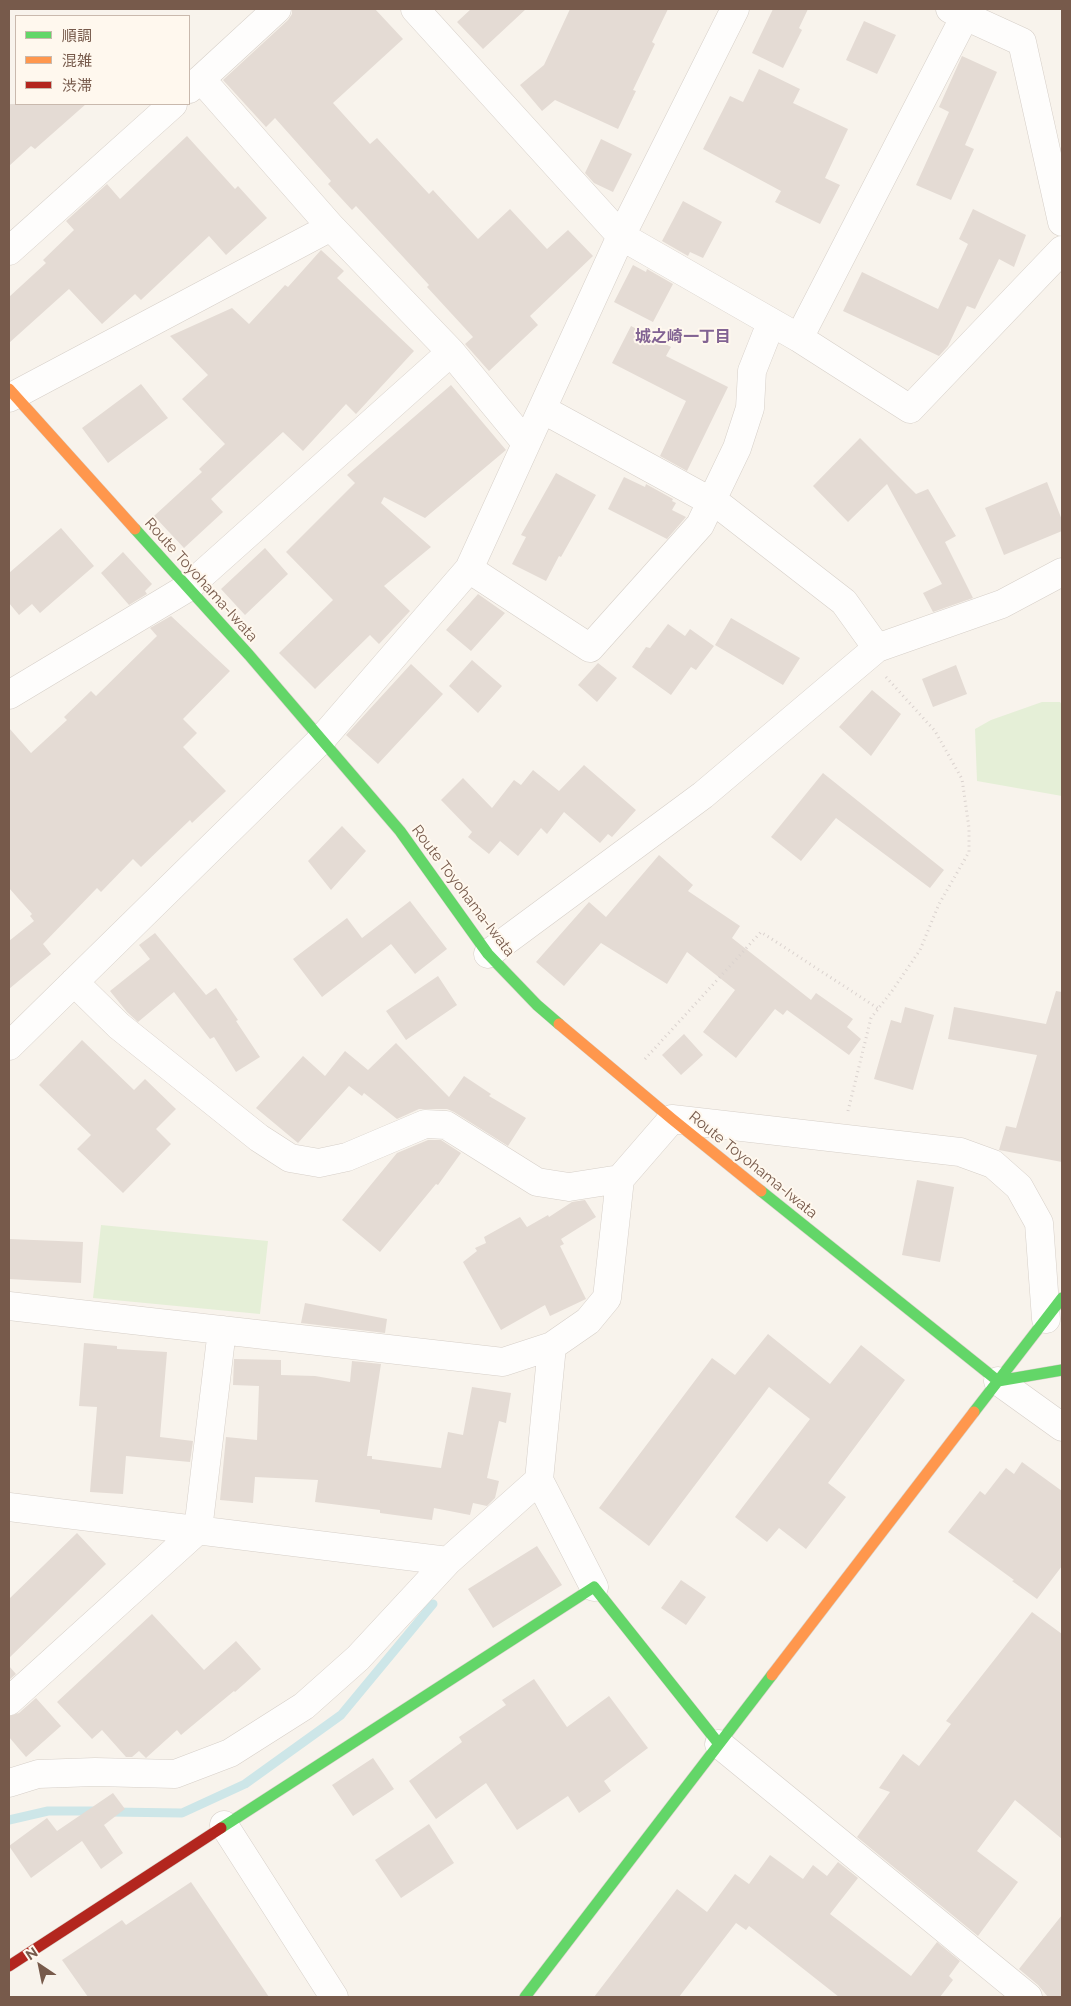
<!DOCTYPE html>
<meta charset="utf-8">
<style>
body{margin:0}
#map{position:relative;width:1071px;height:2006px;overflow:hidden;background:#f8f3ec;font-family:Raleway,"Noto Sans JP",sans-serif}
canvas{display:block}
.frame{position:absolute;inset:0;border:10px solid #775a4b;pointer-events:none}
.legend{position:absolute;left:15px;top:15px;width:175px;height:90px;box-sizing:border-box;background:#fff8ee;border:1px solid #c9b9ad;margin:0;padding:6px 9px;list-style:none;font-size:15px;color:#775a4b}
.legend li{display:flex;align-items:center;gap:10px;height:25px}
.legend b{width:25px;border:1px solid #c9b9ad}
.north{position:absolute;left:15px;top:1941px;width:50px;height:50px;-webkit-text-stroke:4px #fff8ee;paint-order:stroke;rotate:326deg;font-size:14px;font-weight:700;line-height:20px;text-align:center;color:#775a4b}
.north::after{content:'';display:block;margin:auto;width:18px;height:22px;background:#775a4b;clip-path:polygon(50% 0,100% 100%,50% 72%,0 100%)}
</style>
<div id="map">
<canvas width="1071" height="2006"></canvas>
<div class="frame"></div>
<ul class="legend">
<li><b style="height:6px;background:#63d668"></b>順調</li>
<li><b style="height:6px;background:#ff974d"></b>混雑</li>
<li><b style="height:6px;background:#b3261e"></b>渋滞</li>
</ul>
<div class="north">N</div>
</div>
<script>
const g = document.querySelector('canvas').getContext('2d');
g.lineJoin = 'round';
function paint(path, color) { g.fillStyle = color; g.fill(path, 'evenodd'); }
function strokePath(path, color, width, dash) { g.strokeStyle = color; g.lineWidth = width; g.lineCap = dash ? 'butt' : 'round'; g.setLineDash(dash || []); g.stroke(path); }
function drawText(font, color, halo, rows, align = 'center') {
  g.font = font + ' Raleway,"Noto Sans JP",sans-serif'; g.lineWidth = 4; g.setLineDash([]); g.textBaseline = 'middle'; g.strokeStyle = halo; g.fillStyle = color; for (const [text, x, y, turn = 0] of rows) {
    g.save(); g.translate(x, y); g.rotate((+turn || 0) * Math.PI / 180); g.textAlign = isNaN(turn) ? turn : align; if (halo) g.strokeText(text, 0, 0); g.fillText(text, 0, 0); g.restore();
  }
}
const green = new Path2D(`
 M 1042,702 L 1060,702 L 1062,705 L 1062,796 L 977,781 L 975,729 L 991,720 Z
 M 101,1225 L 268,1241 L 260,1314 L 93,1298 Z`);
const stream = new Path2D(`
 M 111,1812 L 182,1813 L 245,1784 L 341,1715 L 433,1604
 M 9,1820 L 48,1811 L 96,1811`);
const building = new Path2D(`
 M 292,9 L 375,9 L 403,39 L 333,103 L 370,144 L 377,138 L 429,194 L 433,190 L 478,239 L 510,209 L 547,249 L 568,230 L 593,256 L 530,316 L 538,325 L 489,371 L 465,344 L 473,337 L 427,287 L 429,285 L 356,206 L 352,210 L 328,184 L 331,181 L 275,118 L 266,127 L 223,80 L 288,20 L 292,14 Z
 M 471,9 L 526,9 L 483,49 L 457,22 Z
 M 570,9 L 668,9 L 652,42 L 655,44 L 633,90 L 636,91 L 618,129 L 555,100 L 542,111 L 520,85 L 544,65 Z
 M 773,9 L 808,9 L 799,28 L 802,30 L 783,68 L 752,53 Z
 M 864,21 L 896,35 L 877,74 L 846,60 Z
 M 962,56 L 997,72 L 965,145 L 974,149 L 951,200 L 916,185 L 949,112 L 939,107 Z
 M 759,69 L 800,89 L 793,103 L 848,129 L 825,178 L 840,185 L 820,224 L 775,202 L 781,191 L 703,149 L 730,96 L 743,102 Z
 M 9,104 L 86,104 L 35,149 L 31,146 L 9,166 Z
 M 187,136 L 235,189 L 238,186 L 267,218 L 226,255 L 209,236 L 141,300 L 135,294 L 102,324 L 69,289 L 9,343 L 9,297 L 46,263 L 43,260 L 74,230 L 66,221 L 107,184 L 120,199 Z
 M 601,139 L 632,154 L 613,192 L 594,183 L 585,173 Z
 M 683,201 L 722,222 L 703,258 L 690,252 L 688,256 L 662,241 Z
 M 973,209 L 1026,235 L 1014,267 L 999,259 L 975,309 L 967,306 L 948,346 L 939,356 L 843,311 L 862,272 L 938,309 L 968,244 L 959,239 Z
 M 321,250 L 344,271 L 337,278 L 414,351 L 356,414 L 346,404 L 303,451 L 283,432 L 211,499 L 223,512 L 184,548 L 154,516 L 202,472 L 199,469 L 225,444 L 182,399 L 208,375 L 170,336 L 232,308 L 249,324 L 285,285 L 288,287 Z
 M 633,265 L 646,272 L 647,269 L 673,284 L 653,322 L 614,302 Z
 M 631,326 L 671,347 L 666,356 L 728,387 L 687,471 L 660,456 L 686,401 L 612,363 Z
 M 141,384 L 168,418 L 108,463 L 82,428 Z
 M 451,385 L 506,450 L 425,518 L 384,497 L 381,503 L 431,547 L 384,586 L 410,611 L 379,644 L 370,635 L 315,689 L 279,653 L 333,600 L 286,552 L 355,483 L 347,475 Z
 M 860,438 L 916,494 L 928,489 L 956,536 L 945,542 L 973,598 L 933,612 L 923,593 L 942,584 L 887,484 L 848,522 L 813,486 Z
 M 556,473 L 596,495 L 561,557 L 559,556 L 546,581 L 512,564 L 526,537 L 521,535 Z
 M 624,477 L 645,487 L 646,484 L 673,499 L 672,501 L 676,503 L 672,510 L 686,517 L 667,539 L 608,509 Z
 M 1047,482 L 1062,520 L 1062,531 L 1004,555 L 985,508 Z
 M 61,528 L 94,566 L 40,613 L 32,604 L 19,615 L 9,603 L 9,573 Z
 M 265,548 L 288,574 L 245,615 L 221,589 Z
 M 123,552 L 152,584 L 145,591 L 147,594 L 129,605 L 101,573 Z
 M 478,594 L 505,613 L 471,651 L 446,630 Z
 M 171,616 L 230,671 L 183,719 L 197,733 L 183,747 L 226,791 L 192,823 L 190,820 L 141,867 L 133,859 L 101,892 L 97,888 L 43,944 L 51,954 L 9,989 L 9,941 L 34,921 L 30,916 L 32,914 L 9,888 L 9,728 L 31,753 L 67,720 L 64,717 L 91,691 L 96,696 L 157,636 L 150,628 Z
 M 731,618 L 800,658 L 783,685 L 715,645 Z
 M 668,624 L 685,636 L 690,629 L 714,646 L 696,670 L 691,667 L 671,695 L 632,667 L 646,647 L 650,648 Z
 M 472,660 L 502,686 L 478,713 L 449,686 Z
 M 598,663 L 617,678 L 597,702 L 578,685 Z
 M 411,664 L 443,694 L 378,764 L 346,735 Z
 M 956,665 L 967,694 L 933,707 L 922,679 Z
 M 872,690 L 901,714 L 871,756 L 839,727 Z
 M 584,765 L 636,810 L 612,837 L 608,834 L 600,843 L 564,812 L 547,834 L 541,828 L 518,856 L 500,841 L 489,854 L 468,837 L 472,832 L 441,800 L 463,778 L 492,808 L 514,780 L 521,785 L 533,770 L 559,791 Z
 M 823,773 L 944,870 L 930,888 L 836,818 L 801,861 L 771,837 Z
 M 342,826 L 366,851 L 331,890 L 308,861 Z
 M 659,855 L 693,885 L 688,891 L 740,926 L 732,938 L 811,1000 L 816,993 L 853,1019 L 847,1027 L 861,1039 L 849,1055 L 787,1010 L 783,1015 L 775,1009 L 736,1058 L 703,1032 L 735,990 L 687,952 L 667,984 L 601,943 L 564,986 L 536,962 L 589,902 L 606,917 Z
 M 410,901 L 447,949 L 415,974 L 391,944 L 322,997 L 293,959 L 347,918 L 362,938 Z
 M 155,933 L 206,995 L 216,988 L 238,1020 L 236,1021 L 260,1057 L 236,1072 L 214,1037 L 210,1039 L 174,992 L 138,1022 L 127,1012 L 110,991 L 150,959 L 139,945 Z
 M 438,976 L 457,1005 L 406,1040 L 386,1011 Z
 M 1056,991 L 1062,992 L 1062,1162 L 999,1150 L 1006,1126 L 1016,1128 L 1037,1055 L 948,1039 L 954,1007 L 1046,1024 Z
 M 905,1007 L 934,1015 L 913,1090 L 874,1079 L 891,1020 L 901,1023 Z
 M 684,1034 L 703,1055 L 681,1075 L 662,1055 Z
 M 82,1040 L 134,1090 L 145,1079 L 176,1109 L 156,1129 L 171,1144 L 123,1193 L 77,1149 L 91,1135 L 39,1085 Z
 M 396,1043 L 449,1097 L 464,1076 L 491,1094 L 489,1096 L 526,1118 L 508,1146 L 454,1112 L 447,1109 L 419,1109 L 397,1119 L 364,1093 L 362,1096 L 349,1086 L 298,1143 L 256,1108 L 303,1056 L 325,1076 L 345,1051 L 368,1070 Z
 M 428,1140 L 441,1140 L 461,1153 L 438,1185 L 436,1184 L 380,1252 L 342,1220 L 397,1153 Z
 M 917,1180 L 954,1187 L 940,1262 L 902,1255 Z
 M 585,1200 L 596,1217 L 561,1239 L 564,1244 L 560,1246 L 586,1299 L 550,1316 L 545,1305 L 501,1330 L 463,1262 L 477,1251 L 475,1248 L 486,1243 L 484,1237 L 520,1217 L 527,1227 L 548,1215 L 549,1217 L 572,1202 Z
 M 9,1239 L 83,1242 L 81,1283 L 9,1279 Z
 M 305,1303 L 387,1319 L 385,1333 L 301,1323 Z
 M 768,1334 L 830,1384 L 861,1345 L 905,1380 L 828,1483 L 846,1497 L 806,1549 L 779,1528 L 767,1542 L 735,1517 L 810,1419 L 769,1387 L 649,1546 L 599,1508 L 712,1358 L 735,1375 Z
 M 84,1343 L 117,1346 L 117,1349 L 167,1352 L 160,1437 L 193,1441 L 190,1462 L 126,1456 L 123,1494 L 90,1492 L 97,1407 L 79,1406 Z
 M 234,1359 L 281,1360 L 281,1375 L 315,1376 L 350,1382 L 352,1361 L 381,1364 L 367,1456 L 372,1456 L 372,1459 L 441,1468 L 448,1432 L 463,1435 L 472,1387 L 511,1393 L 506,1423 L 499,1421 L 487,1478 L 499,1481 L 495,1498 L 487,1506 L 473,1503 L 470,1515 L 434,1508 L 432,1520 L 380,1513 L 380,1510 L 315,1502 L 318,1480 L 255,1477 L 253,1503 L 220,1500 L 226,1437 L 257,1440 L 259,1386 L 233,1385 Z
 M 1022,1462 L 1062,1491 L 1062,1566 L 1037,1599 L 1012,1581 L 1014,1580 L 948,1532 L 980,1491 L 985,1495 L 1006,1468 L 1014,1474 Z
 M 77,1533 L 106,1564 L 9,1658 L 9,1599 Z
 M 537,1546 L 562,1585 L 493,1628 L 468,1589 Z
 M 681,1580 L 706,1597 L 686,1625 L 661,1608 Z
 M 1032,1612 L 1062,1634 L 1062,1839 L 1015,1800 L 977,1851 L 1018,1882 L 978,1936 L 857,1837 L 890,1792 L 879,1788 L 903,1754 L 919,1766 L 951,1724 L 946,1721 Z
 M 152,1614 L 204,1670 L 236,1641 L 261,1669 L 235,1692 L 234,1691 L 181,1735 L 177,1730 L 146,1758 L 139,1751 L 132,1757 L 126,1757 L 102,1730 L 92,1739 L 57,1702 Z
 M 9,1666 L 16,1674 L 9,1680 Z
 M 534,1679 L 567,1727 L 609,1696 L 648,1748 L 604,1781 L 611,1791 L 579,1813 L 568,1796 L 517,1830 L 486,1783 L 436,1819 L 409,1781 L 462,1742 L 459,1737 L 506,1705 L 502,1700 Z
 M 36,1698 L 61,1726 L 26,1757 L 9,1737 L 9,1716 L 19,1713 Z
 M 373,1758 L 394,1789 L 353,1816 L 332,1785 Z
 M 113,1793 L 125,1809 L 104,1825 L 123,1853 L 101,1869 L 82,1841 L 31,1878 L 9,1846 L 47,1818 L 57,1831 Z
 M 429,1824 L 454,1863 L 401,1898 L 375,1860 Z
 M 770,1855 L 803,1879 L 813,1865 L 827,1876 L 838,1862 L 858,1878 L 830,1914 L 911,1976 L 937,1942 L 960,1961 L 949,1976 L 953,1980 L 940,1997 L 839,1997 L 749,1926 L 746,1930 L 736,1923 L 679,1997 L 594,1997 L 677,1889 L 707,1912 L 735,1874 L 749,1884 Z
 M 191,1882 L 269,1997 L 88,1997 L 62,1960 L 122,1920 L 126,1925 Z
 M 1062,1915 L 1062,1997 L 1048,1997 L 1038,1985 L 1019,1969 Z`);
const path = new Path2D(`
 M 645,1059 L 761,932 L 879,1009
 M 848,1111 L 871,1018 L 892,991 L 920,950 L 939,904 L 969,852 L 969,828 L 962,779 L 935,731 L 886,677`);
const street = new Path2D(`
 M 415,9 L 621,236 L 799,338 L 910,409 L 1062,250
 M 950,9 L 1022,42 L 1062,222
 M 201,79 L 277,9
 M 189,89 L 201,79 L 331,227 L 451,352 L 526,443
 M 9,251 L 173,104
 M 799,338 L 965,16
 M 9,398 L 331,227
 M 469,569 L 590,648 L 700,525 L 737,448 L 750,408 L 752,371 L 771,323
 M 877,648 L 1002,604 L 1062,572
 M 9,695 L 187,588 L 451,352
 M 488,954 L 703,795 L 877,648 L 844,602 L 723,508 L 542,409
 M 74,982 L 119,1026 L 259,1138 L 290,1158 L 319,1163 L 347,1157 L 425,1124 L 446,1125 L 537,1182 L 569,1187 L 620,1179
 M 9,1046 L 321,740 L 469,569 L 621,236 L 735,9
 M 9,1306 L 503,1362 L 552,1346 L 588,1321 L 607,1298 L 620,1179 L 672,1119 L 960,1152 L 993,1164 L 1019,1187 L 1039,1223 L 1046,1319
 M 552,1346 L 539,1480 L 594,1587
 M 998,1381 L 1062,1427
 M 9,1507 L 448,1561
 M 9,1701 L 198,1530 L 222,1330
 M 719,1744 L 1028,1997
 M 9,1783 L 38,1774 L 95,1772 L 175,1774 L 230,1753 L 304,1706 L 358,1658 L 448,1561 L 539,1480
 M 224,1825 L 334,1997`);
const fast = new Path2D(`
 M 135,529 L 249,655 L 400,831 L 488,954 L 537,1005 L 559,1024
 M 761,1191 L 998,1381 L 1062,1370
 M 974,1412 L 1062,1298
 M 221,1828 L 594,1587 L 719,1744
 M 525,1997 L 772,1675`);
const slow = new Path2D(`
 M 9,389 L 135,529
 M 559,1024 L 672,1119 L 761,1191
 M 772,1675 L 974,1412`);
const jam = new Path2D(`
 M 9,1966 L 221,1828`);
const streetNames = [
 ["Route Toyohama-Iwata",201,580,48],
 ["Route Toyohama-Iwata",463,891,53],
 ["Route Toyohama-Iwata",753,1165,39]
];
const neighbourhoodNames = [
 ["城之崎一丁目",683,337]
];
paint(green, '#e5efd7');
strokePath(stream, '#cde6e8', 9);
paint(building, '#e4dbd4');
strokePath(street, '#d6cfc8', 29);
strokePath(fast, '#d7d0c8', 12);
strokePath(slow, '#d7d0c8', 12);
strokePath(jam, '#d7d0c8', 12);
strokePath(path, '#dad2ce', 3, [1, 4]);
strokePath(street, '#fefdfc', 28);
strokePath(fast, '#63d668', 11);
strokePath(slow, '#ff974d', 11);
strokePath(jam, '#b3261e', 11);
drawText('15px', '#775a4b', '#fff8ee', streetNames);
drawText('bold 16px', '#826393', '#fff8ee', neighbourhoodNames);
</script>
